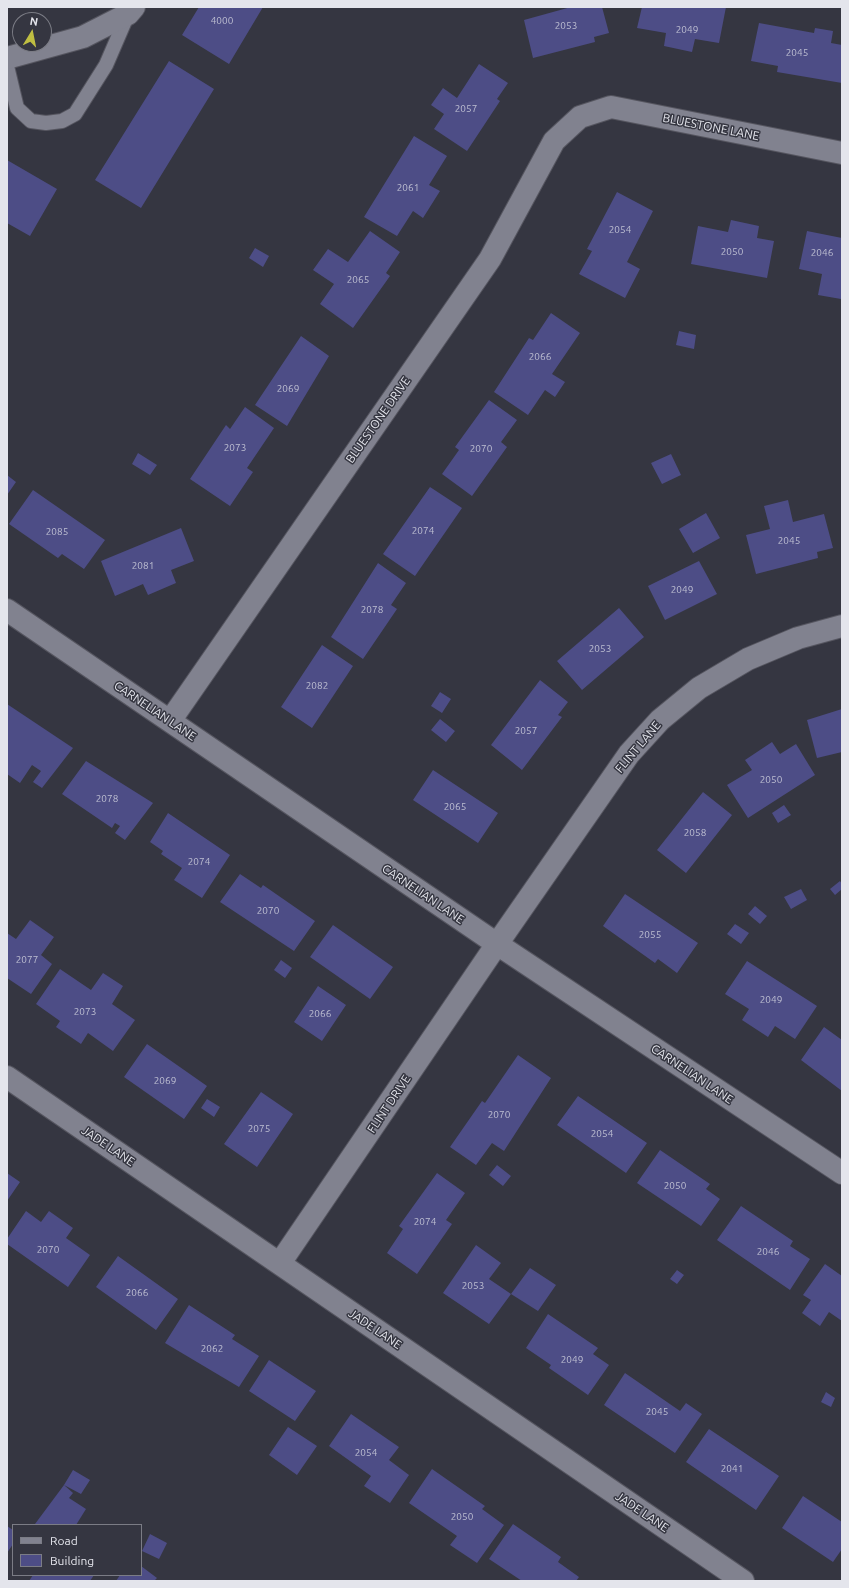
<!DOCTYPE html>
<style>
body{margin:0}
#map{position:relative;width:849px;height:1588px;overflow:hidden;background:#353641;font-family:Ubuntu,sans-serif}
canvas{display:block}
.frame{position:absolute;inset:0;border:8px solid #e4e5ec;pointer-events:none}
.legend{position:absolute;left:12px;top:1524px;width:130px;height:52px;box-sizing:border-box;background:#353641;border:1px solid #7b7c85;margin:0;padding:5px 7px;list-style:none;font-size:12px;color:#e4e5ec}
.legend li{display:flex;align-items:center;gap:8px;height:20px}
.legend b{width:20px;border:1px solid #7b7c85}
.north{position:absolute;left:12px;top:12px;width:40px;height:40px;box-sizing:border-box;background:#353641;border:1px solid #7b7c85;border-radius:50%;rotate:10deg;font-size:11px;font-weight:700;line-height:16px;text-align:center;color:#e4e5ec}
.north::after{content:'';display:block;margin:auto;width:14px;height:18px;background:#bfbe42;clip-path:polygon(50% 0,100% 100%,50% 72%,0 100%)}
</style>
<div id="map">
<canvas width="849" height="1588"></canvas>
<div class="frame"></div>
<ul class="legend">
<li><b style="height:5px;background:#81828f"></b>Road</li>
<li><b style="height:11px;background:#4d4d86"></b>Building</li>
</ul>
<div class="north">N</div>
</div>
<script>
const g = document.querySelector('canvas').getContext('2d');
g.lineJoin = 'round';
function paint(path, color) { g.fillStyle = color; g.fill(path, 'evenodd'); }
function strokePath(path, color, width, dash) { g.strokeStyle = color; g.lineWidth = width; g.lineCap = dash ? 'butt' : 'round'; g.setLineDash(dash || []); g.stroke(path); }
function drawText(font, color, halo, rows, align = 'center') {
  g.font = font + ' Ubuntu,sans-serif'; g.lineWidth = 3; g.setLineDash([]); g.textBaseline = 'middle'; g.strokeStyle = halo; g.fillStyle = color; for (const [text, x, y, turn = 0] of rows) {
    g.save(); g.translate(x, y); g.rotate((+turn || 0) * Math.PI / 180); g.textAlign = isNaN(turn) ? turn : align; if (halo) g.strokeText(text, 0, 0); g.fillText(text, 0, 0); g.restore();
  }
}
const building = new Path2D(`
 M 199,7 L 263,7 L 229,64 L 182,35 Z
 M 571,7 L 602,7 L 609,33 L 594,37 L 595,42 L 533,58 L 524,20 Z
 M 642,7 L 726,7 L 719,43 L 695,39 L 692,52 L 664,46 L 666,33 L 637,28 Z
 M 759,23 L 814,33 L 815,28 L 833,31 L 831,43 L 842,45 L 842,83 L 777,72 L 778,66 L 751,61 Z
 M 169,61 L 214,89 L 141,208 L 95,180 Z
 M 479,64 L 508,83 L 497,99 L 500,101 L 467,151 L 434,129 L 444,114 L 431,105 L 443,88 L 457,98 Z
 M 414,136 L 447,156 L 429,185 L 440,191 L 423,218 L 413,211 L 397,236 L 364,217 Z
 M 7,160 L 57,189 L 30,236 L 7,223 Z
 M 617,192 L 653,211 L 627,262 L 640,269 L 625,298 L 579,274 L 592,251 L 587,249 Z
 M 731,220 L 759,226 L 757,238 L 774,241 L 767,278 L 691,264 L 698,226 L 728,232 Z
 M 370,231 L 400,252 L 386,273 L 390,276 L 353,328 L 320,304 L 334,284 L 313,270 L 328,249 L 348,262 Z
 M 807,231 L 842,238 L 842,291 L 841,299 L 818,295 L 822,274 L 799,269 Z
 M 255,248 L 269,256 L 263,267 L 249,258 Z
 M 551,313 L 580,333 L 552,374 L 565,382 L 555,397 L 545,390 L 528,415 L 494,392 L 529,338 L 533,340 Z
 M 679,331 L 696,335 L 694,349 L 676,345 Z
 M 301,336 L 329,356 L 287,426 L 255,405 Z
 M 489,400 L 517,420 L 501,442 L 507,447 L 472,496 L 442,474 L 459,450 L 455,447 Z
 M 245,407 L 274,428 L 247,468 L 253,472 L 230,506 L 190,479 L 226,425 L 230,429 Z
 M 138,453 L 157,465 L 150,475 L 132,464 Z
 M 671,454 L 681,475 L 662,484 L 651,463 Z
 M 7,475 L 16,482 L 7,495 Z
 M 430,487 L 462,508 L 415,576 L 383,554 Z
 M 33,490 L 105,540 L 84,569 L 62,554 L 58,558 L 9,524 Z
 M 788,500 L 793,522 L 824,514 L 833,548 L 817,552 L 818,558 L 756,574 L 746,535 L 770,529 L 764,506 Z
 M 706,513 L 720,538 L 693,553 L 679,529 Z
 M 181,528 L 194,561 L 171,570 L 176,583 L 148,595 L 143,584 L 115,596 L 101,561 Z
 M 699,561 L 717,594 L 665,620 L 648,586 Z
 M 378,563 L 406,583 L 391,605 L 397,609 L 363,659 L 331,637 Z
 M 619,608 L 644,637 L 582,690 L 557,661 Z
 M 322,645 L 353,666 L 312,728 L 281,707 Z
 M 540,680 L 568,702 L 558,715 L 562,717 L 522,770 L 491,745 Z
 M 440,692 L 451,699 L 442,713 L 431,706 Z
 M 7,704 L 73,748 L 42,788 L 33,782 L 41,771 L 32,765 L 20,783 L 7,774 Z
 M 842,709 L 842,752 L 817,758 L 807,720 Z
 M 440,719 L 455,731 L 446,742 L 431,730 Z
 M 772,742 L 780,754 L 796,744 L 815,775 L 748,818 L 727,785 L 752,770 L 745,760 Z
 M 86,761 L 153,803 L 125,840 L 115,833 L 120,826 L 115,823 L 112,828 L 62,794 Z
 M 433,770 L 498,813 L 478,843 L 413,800 Z
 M 703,792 L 732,815 L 686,873 L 657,850 Z
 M 784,805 L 791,815 L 778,823 L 772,813 Z
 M 168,813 L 230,855 L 202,898 L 174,880 L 182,868 L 161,854 L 163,851 L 150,842 Z
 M 240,874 L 261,888 L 263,885 L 315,921 L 294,951 L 220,902 Z
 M 840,881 L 842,884 L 842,889 L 835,895 L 830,889 Z
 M 801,889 L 807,900 L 791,909 L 784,897 Z
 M 625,894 L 698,943 L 677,973 L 658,959 L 655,963 L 603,926 Z
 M 755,906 L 767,916 L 760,924 L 748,914 Z
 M 30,920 L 54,937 L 41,955 L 52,964 L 31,994 L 7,978 L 7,933 L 16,939 Z
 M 735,924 L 749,933 L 741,944 L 727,934 Z
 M 333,925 L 393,967 L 370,999 L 310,957 Z
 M 281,960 L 292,968 L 285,978 L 274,970 Z
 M 747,961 L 817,1006 L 795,1039 L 775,1026 L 768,1037 L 742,1020 L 749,1009 L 725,994 Z
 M 60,969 L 91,990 L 103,973 L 123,986 L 112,1004 L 135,1020 L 113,1051 L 88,1033 L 81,1044 L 56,1027 L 60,1021 L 36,1004 Z
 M 318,986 L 346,1005 L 322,1041 L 294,1022 Z
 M 824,1027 L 842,1040 L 842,1091 L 801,1060 Z
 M 147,1044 L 207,1086 L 184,1119 L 124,1077 Z
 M 518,1055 L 551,1078 L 504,1151 L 492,1143 L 476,1165 L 450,1147 L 482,1101 L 485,1103 Z
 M 261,1092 L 293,1114 L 257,1167 L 224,1144 Z
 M 578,1096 L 647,1143 L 626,1173 L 557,1125 Z
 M 207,1099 L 220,1107 L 214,1117 L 201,1108 Z
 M 660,1150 L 710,1184 L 706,1189 L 720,1199 L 701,1226 L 637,1183 Z
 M 497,1165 L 511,1176 L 503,1186 L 489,1175 Z
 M 7,1173 L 20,1182 L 7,1201 Z
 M 437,1173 L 465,1193 L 446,1220 L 452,1224 L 417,1274 L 387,1253 L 403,1229 L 399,1226 Z
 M 741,1206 L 793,1241 L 790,1246 L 810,1259 L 790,1290 L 717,1240 Z
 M 26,1211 L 41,1222 L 49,1211 L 73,1228 L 66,1238 L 90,1255 L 68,1287 L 7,1244 L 7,1239 Z
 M 476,1245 L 501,1263 L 489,1279 L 511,1294 L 489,1324 L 443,1293 Z
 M 118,1256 L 178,1299 L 156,1330 L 96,1287 Z
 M 825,1264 L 842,1276 L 842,1321 L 829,1312 L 820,1326 L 802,1313 L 811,1300 L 803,1295 Z
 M 530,1268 L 556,1285 L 538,1311 L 511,1294 Z
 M 677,1270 L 684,1275 L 677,1284 L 670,1279 Z
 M 189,1305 L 235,1335 L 232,1339 L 259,1356 L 239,1387 L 165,1343 Z
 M 548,1314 L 598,1348 L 593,1354 L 609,1365 L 588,1395 L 549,1368 L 551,1365 L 526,1348 Z
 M 269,1360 L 316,1391 L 295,1421 L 249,1391 Z
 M 625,1373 L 680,1411 L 686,1403 L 702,1414 L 675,1453 L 604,1405 Z
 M 826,1392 L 835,1398 L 831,1407 L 821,1402 Z
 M 351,1414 L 399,1447 L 389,1460 L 409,1475 L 390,1503 L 364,1486 L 371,1476 L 329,1446 Z
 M 288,1427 L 317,1446 L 297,1475 L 269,1455 Z
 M 709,1429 L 779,1476 L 756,1510 L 686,1462 Z
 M 432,1469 L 485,1506 L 482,1509 L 504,1525 L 477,1563 L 450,1545 L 457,1536 L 409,1503 Z
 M 73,1470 L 90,1480 L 81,1494 L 64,1485 Z
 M 64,1485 L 73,1493 L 69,1498 L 86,1509 L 76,1525 L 35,1524 Z
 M 803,1496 L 842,1522 L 842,1549 L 833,1562 L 782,1528 Z
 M 513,1524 L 561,1557 L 558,1562 L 579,1577 L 576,1581 L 522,1581 L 489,1559 Z
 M 7,1526 L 13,1530 L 13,1544 L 7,1553 Z
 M 150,1534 L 167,1543 L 159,1559 L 142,1551 Z
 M 141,1566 L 157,1578 L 154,1581 L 116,1581 L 120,1575 L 141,1575 Z
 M 33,1575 L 94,1575 L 90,1581 L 29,1581 Z`);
const service = new Path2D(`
 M 7,66 L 17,108 L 31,121 L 46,123 L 62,121 L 75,114 L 106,65 L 128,14`);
const minor = new Path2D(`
 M 7,58 L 83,37 L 128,14 L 134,7
 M 7,610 L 497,944 L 842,1173
 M 170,721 L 490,259 L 554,141 L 580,117 L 611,107 L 842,153
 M 7,1077 L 743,1581
 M 280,1263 L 497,944 L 629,754 L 660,720 L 699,688 L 748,659 L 798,638 L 842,626`);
const numberNames = [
 ["4000",222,21],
 ["2053",566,26],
 ["2049",687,30],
 ["2045",797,53],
 ["2057",466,109],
 ["2061",408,188],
 ["2054",620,230],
 ["2050",732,252],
 ["2046",822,253],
 ["2065",358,280],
 ["2066",540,357],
 ["2069",288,389],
 ["2073",235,448],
 ["2070",481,449],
 ["2074",423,531],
 ["2085",57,532],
 ["2045",789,541],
 ["2081",143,566],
 ["2049",682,590],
 ["2078",372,610],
 ["2053",600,649],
 ["2082",317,686],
 ["2057",526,731],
 ["2050",771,780],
 ["2078",107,799],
 ["2065",455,807],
 ["2058",695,833],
 ["2074",199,862],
 ["2070",268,911],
 ["2055",650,935],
 ["2077",27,960],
 ["2049",771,1000],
 ["2073",85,1012],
 ["2066",320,1014],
 ["2069",165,1081],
 ["2070",499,1115],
 ["2075",259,1129],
 ["2054",602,1134],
 ["2050",675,1186],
 ["2074",425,1222],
 ["2070",48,1250],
 ["2046",768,1252],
 ["2053",473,1286],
 ["2066",137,1293],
 ["2062",212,1349],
 ["2049",572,1360],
 ["2045",657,1412],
 ["2054",366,1453],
 ["2041",732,1469],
 ["2050",462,1517]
];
const streetNames = [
 ["BLUESTONE LANE",711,127,11],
 ["BLUESTONE DRIVE",378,420,-55],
 ["CARNELIAN LANE",155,711,34],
 ["FLINT LANE",638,747,-50],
 ["CARNELIAN LANE",423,894,34],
 ["CARNELIAN LANE",692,1074,34],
 ["FLINT DRIVE",389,1104,-56],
 ["JADE LANE",108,1146,34],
 ["JADE LANE",375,1329,34],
 ["JADE LANE",642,1512,34]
];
paint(building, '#4d4d86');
strokePath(service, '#55555f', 16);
strokePath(minor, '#55555f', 24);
strokePath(service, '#81828f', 14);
strokePath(minor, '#81828f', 22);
drawText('10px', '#bebfd2', null, numberNames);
drawText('12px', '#e4e5ec', '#353641', streetNames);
</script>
